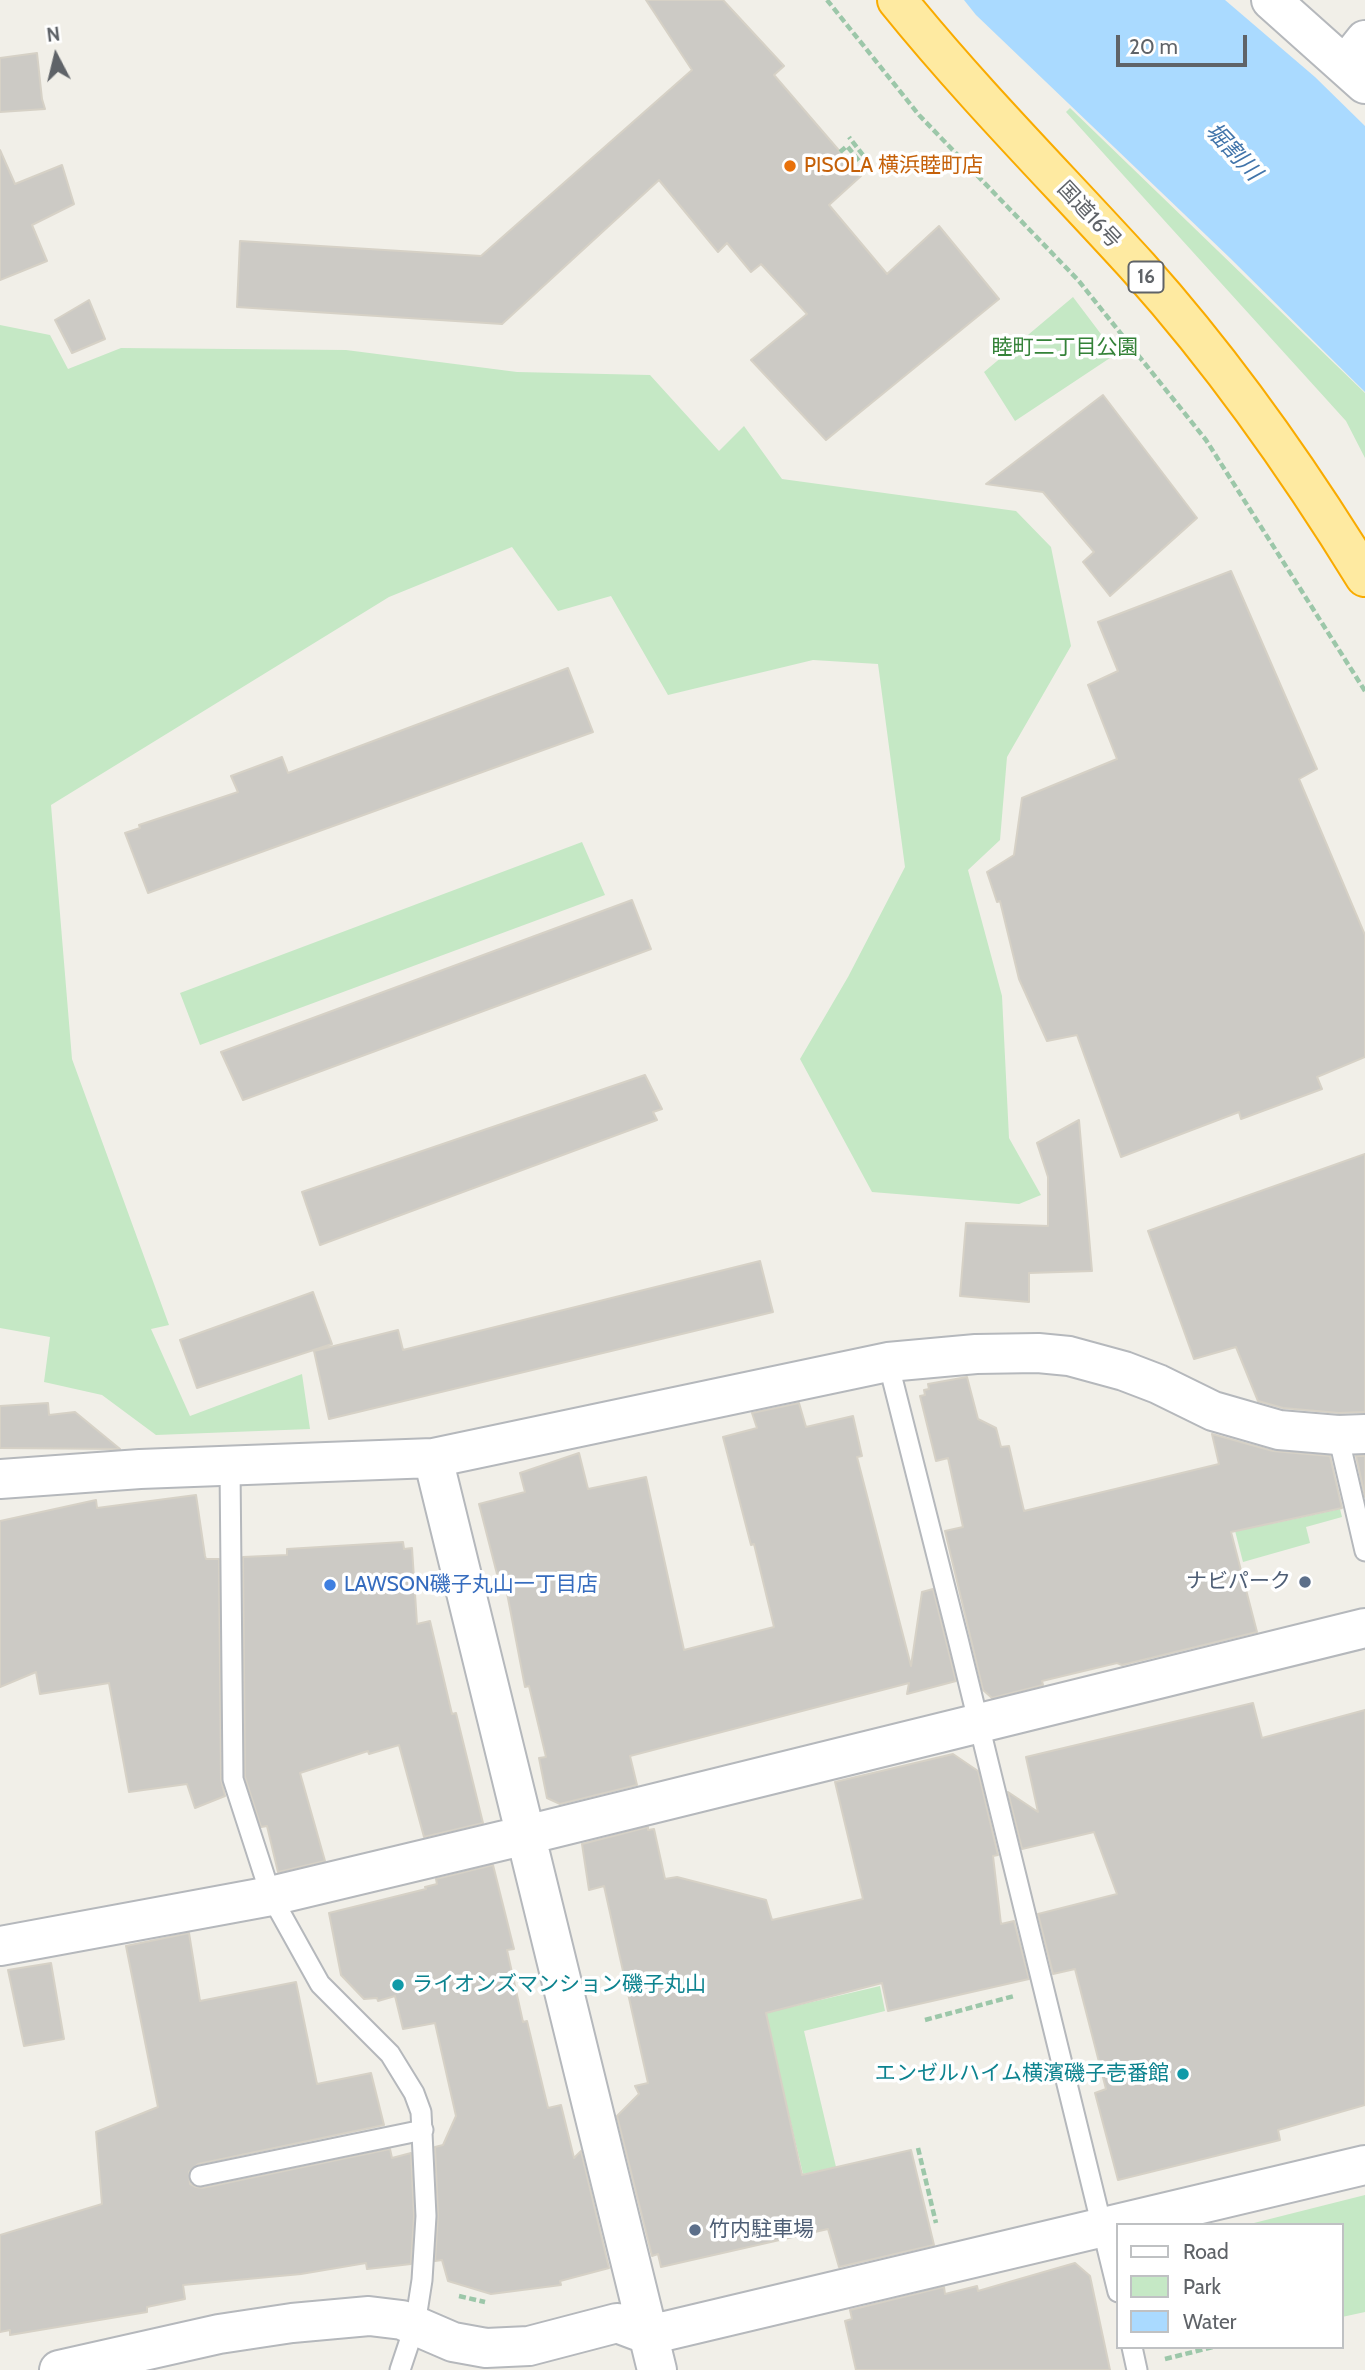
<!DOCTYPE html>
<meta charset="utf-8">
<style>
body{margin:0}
#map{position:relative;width:1365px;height:2370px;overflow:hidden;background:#f1efe8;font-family:Cabin,sans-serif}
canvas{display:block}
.legend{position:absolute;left:1116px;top:2223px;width:228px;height:126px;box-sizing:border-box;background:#fff;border:2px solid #bfc1c3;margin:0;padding:9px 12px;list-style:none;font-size:21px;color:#5f6368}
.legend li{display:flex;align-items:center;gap:14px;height:35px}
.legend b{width:35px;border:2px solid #bfc1c3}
.north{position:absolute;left:21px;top:21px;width:70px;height:70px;-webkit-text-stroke:5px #fff;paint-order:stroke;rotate:353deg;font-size:19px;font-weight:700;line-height:28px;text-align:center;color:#5f6368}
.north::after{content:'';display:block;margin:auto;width:24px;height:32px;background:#5f6368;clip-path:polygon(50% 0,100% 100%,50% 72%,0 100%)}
.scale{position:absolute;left:1116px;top:35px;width:131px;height:32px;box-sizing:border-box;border:4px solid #5f6368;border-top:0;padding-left:9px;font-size:21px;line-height:24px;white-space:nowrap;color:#5f6368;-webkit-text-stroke:5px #fff;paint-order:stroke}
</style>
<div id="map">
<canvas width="1365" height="2370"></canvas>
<ul class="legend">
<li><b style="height:9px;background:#fff"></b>Road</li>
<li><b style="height:19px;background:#c5e8c5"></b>Park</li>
<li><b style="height:19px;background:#aadaff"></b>Water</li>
</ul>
<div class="north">N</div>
<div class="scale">20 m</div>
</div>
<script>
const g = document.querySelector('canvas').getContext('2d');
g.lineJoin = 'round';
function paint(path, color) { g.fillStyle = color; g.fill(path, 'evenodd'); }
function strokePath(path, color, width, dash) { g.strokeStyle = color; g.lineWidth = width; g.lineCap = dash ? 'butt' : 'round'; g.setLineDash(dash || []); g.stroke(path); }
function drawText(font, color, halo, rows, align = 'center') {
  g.font = font + ' Cabin,"Noto Sans JP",sans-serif'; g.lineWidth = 7; g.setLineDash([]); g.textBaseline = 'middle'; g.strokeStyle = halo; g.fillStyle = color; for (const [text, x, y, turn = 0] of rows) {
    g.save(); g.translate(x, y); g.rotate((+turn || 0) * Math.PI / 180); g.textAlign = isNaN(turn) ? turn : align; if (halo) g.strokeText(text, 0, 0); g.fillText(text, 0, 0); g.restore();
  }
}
const green = new Path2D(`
 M 1070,108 L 1365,393 L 1365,458 L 1346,421 L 1066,112 Z
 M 1073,297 L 1116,354 L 1015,421 L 984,372 Z
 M 0,325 L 50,335 L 68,369 L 121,348 L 346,350 L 517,372 L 650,375 L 719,451 L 744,426 L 782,479 L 1016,511 L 1051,547 L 1071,646 L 1007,757 L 1000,840 L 968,870 L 1002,996 L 1009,1138 L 1041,1195 L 1019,1204 L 872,1192 L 800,1059 L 848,977 L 905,867 L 878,664 L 813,660 L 668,695 L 611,596 L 558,611 L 512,547 L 389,597 L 51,805 L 72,1059 L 169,1325 L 151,1329 L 190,1416 L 302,1374 L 310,1429 L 156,1435 L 102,1395 L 44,1382 L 50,1337 L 0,1328 Z
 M 582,842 L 605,895 L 200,1045 L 180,993 Z
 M 1340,1509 L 1342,1517 L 1306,1527 L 1310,1543 L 1243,1562 L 1233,1523 L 1269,1518 L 1271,1524 Z
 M 880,1986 L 885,2011 L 804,2031 L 836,2167 L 803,2174 L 765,2013 Z
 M 1365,2195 L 1365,2312 L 1342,2317 L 1342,2225 L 1246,2225 Z`);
const water = new Path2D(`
 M 964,0 L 1225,0 L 1315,77 L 1365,126 L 1365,392 L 1230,258 L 976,15 Z`);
const building = new Path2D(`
 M 646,0 L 723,0 L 784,66 L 774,75 L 861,176 L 829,205 L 887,274 L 939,226 L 999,299 L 826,440 L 751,360 L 807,314 L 761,264 L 751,272 L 727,243 L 718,252 L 659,180 L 502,324 L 237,307 L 240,241 L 481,256 L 692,70 Z
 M 37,53 L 42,99 L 45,109 L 0,112 L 0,58 Z
 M 0,150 L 15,184 L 62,165 L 74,204 L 32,225 L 47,261 L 0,280 Z
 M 89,300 L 105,339 L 72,353 L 55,320 Z
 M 1103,395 L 1197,518 L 1110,596 L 1083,562 L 1094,552 L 1043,492 L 986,484 Z
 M 1231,571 L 1317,769 L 1299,779 L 1365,935 L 1365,1057 L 1317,1077 L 1322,1089 L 1241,1119 L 1239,1112 L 1121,1157 L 1077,1035 L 1047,1041 L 1019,979 L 1000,901 L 997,902 L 987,872 L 1014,855 L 1022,798 L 1117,759 L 1088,685 L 1118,671 L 1098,622 Z
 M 568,668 L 593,732 L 148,893 L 125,833 L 140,828 L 139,825 L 238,792 L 231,776 L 282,757 L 288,773 Z
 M 632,900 L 651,949 L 243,1100 L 221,1052 Z
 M 645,1075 L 662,1109 L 653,1112 L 657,1120 L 320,1245 L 302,1192 Z
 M 1079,1120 L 1092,1271 L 1029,1273 L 1029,1302 L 960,1296 L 966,1223 L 1048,1226 L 1048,1177 L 1037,1143 Z
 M 1365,1154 L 1365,1412 L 1339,1413 L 1283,1408 L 1258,1401 L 1236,1347 L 1194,1359 L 1148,1231 Z
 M 760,1261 L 773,1312 L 329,1419 L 314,1351 L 398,1330 L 403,1350 Z
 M 313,1292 L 332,1344 L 197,1388 L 180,1340 Z
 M 967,1377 L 978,1419 L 996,1428 L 1001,1447 L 1009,1446 L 1024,1511 L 1219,1464 L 1212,1434 L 1273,1451 L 1330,1456 L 1342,1508 L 1231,1532 L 1257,1632 L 1122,1665 L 1117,1663 L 1042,1681 L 1043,1685 L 992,1698 L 983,1690 L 945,1531 L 963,1527 L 948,1458 L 936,1461 L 920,1396 L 925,1395 L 924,1390 L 929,1389 L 928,1384 Z
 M 48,1403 L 49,1415 L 75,1412 L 120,1449 L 0,1448 L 0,1406 Z
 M 799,1403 L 806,1427 L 853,1416 L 862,1456 L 857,1457 L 911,1666 L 922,1592 L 933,1589 L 956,1681 L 907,1694 L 909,1683 L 630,1756 L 637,1785 L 560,1804 L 547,1798 L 539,1758 L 546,1757 L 529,1686 L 525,1687 L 503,1572 L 497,1574 L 479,1504 L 525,1492 L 520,1473 L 579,1453 L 588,1489 L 646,1477 L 684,1650 L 774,1627 L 754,1544 L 751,1545 L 723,1437 L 757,1428 L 752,1413 Z
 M 1356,1456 L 1365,1456 L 1365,1497 Z
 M 196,1495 L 205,1556 L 206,1559 L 219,1559 L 221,1779 L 225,1796 L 195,1808 L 187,1784 L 129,1792 L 109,1683 L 40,1694 L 36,1672 L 0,1687 L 0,1521 L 96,1500 L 97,1508 Z
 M 403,1542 L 404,1549 L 412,1548 L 417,1624 L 430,1621 L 452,1714 L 456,1713 L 483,1823 L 424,1837 L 399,1745 L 369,1754 L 368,1751 L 300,1773 L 325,1861 L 278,1872 L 267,1826 L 261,1827 L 245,1777 L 243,1557 L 287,1555 L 287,1549 Z
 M 1253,1703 L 1262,1738 L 1365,1710 L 1365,2105 L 1278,2130 L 1280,2140 L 1118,2180 L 1095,2093 L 1106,2089 L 1075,1969 L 1053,1974 L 1038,1914 L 1117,1894 L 1094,1832 L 1022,1849 L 1008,1792 L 1038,1812 L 1026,1757 Z
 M 953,1754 L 978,1771 L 998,1855 L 993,1856 L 1001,1924 L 1014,1921 L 1029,1979 L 888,2011 L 882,1983 L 766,2013 L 802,2175 L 911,2150 L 934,2245 L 839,2267 L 828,2229 L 661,2267 L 658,2254 L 652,2256 L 617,2116 L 639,2094 L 635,2086 L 648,2083 L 604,1886 L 589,1890 L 582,1844 L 648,1827 L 648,1830 L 654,1829 L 665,1879 L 677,1877 L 766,1900 L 772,1920 L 863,1899 L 835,1782 Z
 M 493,1865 L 514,1949 L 507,1950 L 523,2022 L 527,2021 L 548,2108 L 561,2105 L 574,2158 L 581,2151 L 609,2268 L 560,2281 L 561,2285 L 491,2294 L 448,2281 L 442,2260 L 435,2261 L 438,2215 L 435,2147 L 443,2145 L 456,2116 L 435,2023 L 403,2029 L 395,1996 L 378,2001 L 377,1998 L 364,1999 L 341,1975 L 329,1913 L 426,1889 L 425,1887 L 437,1884 L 436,1879 Z
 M 189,1933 L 200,2001 L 296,1982 L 317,2084 L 371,2073 L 384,2125 L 198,2164 L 189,2172 L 190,2184 L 196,2187 L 202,2188 L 390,2149 L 392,2158 L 411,2153 L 414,2216 L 411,2264 L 367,2269 L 366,2263 L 301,2274 L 183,2285 L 185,2299 L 147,2307 L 147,2312 L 10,2335 L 10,2330 L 0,2332 L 0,2235 L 102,2204 L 96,2132 L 158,2107 L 126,1946 Z
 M 51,1963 L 64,2039 L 24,2046 L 8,1970 Z
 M 1075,2263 L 1090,2276 L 1110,2370 L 856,2370 L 845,2321 L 852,2319 L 850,2310 L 944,2287 L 945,2294 L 977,2286 L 978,2291 Z`);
const path = new Path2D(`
 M 827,0 L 919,115 L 1078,280 L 1206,440 L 1365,691
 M 840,152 L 847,146 L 864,167 L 869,163 L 849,137
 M 925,2020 L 1014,1996
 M 918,2148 L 936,2223
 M 459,2296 L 485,2302
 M 1165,2359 L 1213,2347`);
const service = new Path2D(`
 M 888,1362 L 958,1639 L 1118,2292
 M 1338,1435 L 1365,1551
 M 230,1466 L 233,1779 L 271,1896 L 320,1984 L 390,2054 L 414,2093 L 421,2112 L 426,2216 L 422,2280 L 415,2325 L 400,2370
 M 200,2176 L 423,2130
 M 1132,2347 L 1137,2370`);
const minor = new Path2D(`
 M 433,1458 L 657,2370
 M 0,1479 L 140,1469 L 433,1458 L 888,1362 L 976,1354 L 1038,1353 L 1069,1356 L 1124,1371 L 1158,1384 L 1213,1411 L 1279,1430 L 1338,1435 L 1365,1434
 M 0,1946 L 271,1896 L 526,1835 L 1365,1628
 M 59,2370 L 219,2334 L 292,2323 L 369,2316 L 402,2320 L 453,2342 L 486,2348 L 529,2346 L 617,2323 L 649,2335 L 1365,2165`);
const tertiary = new Path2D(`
 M 1271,0 L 1365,84
 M 1345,65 L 1365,40`);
const trunk = new Path2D(`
 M 897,0 C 973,94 1058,179 1139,268 C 1224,363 1298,468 1365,577`);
const markers = [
 [790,166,7,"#e8710a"],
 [1305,1582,7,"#5c6f8a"],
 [330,1585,7,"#3f7fe0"],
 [398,1985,7,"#0f9aa8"],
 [1183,2074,7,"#0f9aa8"],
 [695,2230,7,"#5c6f8a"]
];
const shields = [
 [1146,277,35]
];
const shieldNames = [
 ["16",1146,277]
];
const foodNames = [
 ["PISOLA 横浜睦町店",804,166]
];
const streetNames = [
 ["国道16号",1089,215,47]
];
const parkNames = [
 ["睦町二丁目公園",1065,348]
];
const serviceNames = [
 ["ナビパーク",1291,1582],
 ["竹内駐車場",709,2230,"left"]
];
const shopNames = [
 ["LAWSON磯子丸山一丁目店",344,1585]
];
const cultureNames = [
 ["ライオンズマンション磯子丸山",412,1985],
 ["エンゼルハイム横濱磯子壱番館",1169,2074,"right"]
];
const waterNames = [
 ["堀割川",1233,152,47]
];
paint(green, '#c5e8c5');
paint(water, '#aadaff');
paint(building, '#cccac5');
strokePath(building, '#d6d1c6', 2);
strokePath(service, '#b5b8bc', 23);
strokePath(minor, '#b5b8bc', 42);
strokePath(tertiary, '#b5b8bc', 42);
strokePath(trunk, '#f9ab00', 42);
strokePath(path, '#9cc7a9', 4.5, [7, 3.5]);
strokePath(service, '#fff', 19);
strokePath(minor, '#fff', 38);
strokePath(tertiary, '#fff', 38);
strokePath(trunk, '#feeaa1', 38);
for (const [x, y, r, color] of markers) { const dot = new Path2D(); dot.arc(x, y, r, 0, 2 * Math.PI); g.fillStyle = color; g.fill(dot); strokePath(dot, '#fff', 2.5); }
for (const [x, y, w] of shields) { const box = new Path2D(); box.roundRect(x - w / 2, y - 15.5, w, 31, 5); g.fillStyle = '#fff'; g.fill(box); strokePath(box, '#5f6368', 2); }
drawText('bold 19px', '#5f6368', null, shieldNames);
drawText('21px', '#c56008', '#fff', foodNames, 'left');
drawText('21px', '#5f6368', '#fff', streetNames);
drawText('21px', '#348238', '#fff', parkNames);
drawText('21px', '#4e5e75', '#fff', serviceNames, 'right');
drawText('21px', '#366cbe', '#fff', shopNames, 'left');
drawText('21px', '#0d838f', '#fff', cultureNames, 'left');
drawText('italic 23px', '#4174aa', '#fff', waterNames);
</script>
